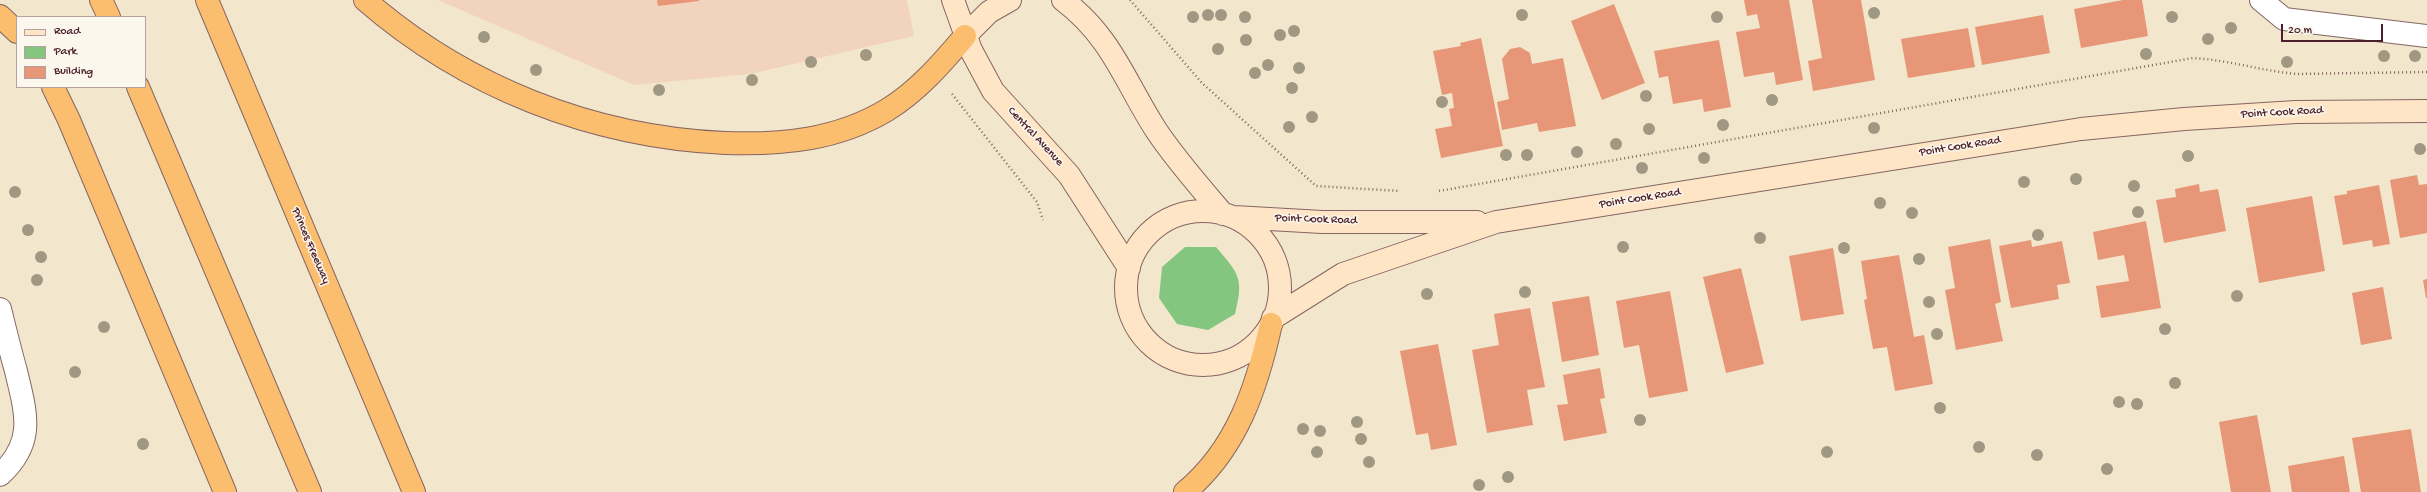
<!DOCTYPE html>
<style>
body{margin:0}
#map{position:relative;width:2427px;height:492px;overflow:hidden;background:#f2e6cc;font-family:"Gochi Hand",sans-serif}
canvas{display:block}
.legend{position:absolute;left:16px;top:16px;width:130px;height:72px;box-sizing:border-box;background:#fbf7ec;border:1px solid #b4a19f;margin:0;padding:5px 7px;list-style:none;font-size:12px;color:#4a1f2b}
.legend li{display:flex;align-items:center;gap:8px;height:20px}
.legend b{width:20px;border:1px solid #b4a19f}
.scale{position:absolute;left:2281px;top:24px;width:102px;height:18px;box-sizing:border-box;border:2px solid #4a1f2b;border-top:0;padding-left:5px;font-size:12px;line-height:14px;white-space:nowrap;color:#4a1f2b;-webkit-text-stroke:3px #fbf7ec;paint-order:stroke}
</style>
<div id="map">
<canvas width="2427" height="492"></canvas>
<ul class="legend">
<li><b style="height:5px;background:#fde5c5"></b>Road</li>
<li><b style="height:11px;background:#84c67f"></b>Park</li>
<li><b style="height:11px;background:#e79777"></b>Building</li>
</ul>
<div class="scale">20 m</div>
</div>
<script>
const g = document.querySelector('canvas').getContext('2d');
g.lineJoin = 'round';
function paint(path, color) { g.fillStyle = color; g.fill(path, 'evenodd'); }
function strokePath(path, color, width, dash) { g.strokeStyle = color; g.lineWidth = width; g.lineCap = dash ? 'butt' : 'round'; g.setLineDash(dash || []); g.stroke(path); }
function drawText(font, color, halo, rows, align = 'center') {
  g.font = font + ' "Gochi Hand",sans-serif'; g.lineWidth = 3; g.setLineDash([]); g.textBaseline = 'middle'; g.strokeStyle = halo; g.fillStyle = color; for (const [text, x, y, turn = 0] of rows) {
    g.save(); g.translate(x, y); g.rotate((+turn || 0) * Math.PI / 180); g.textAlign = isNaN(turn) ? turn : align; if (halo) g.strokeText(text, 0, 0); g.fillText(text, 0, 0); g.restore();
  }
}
const built = new Path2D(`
 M 438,0 L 907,0 L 914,36 L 750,74 L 634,85 Z`);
const green = new Path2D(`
 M 1185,247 L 1216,247 C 1239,274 1244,278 1235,314 L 1208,330 L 1177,324 L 1159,298 L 1162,267 Z`);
const building = new Path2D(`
 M 657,0 L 699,0 L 699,1 L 658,6 Z
 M 1744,0 L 1789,0 L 1803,80 L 1776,85 L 1774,72 L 1744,77 L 1736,32 L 1760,28 L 1757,14 L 1747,16 Z
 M 1812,0 L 1861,0 L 1875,80 L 1813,91 L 1808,61 L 1822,58 Z
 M 2123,0 L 2142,0 L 2148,36 L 2081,48 L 2074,9 Z
 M 1614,4 L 1645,83 L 1602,100 L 1571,21 Z
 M 2043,15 L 2050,53 L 1982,65 L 1975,27 Z
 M 1968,28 L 1975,67 L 1908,78 L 1901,39 Z
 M 1481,38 L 1503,146 L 1441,158 L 1435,129 L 1452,126 L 1449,109 L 1454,108 L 1452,93 L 1442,95 L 1433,51 L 1461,46 L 1460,43 Z
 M 1719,40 L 1731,107 L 1704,112 L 1702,99 L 1673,104 L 1668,76 L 1659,78 L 1654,51 Z
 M 1520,47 L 1530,53 L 1532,64 L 1563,58 L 1576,126 L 1539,132 L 1537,123 L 1502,130 L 1497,102 L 1509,99 L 1502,59 L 1510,49 Z
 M 2417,175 L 2419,185 L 2427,184 L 2427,233 L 2400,238 L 2390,180 Z
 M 2199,184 L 2200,192 L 2218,189 L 2226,231 L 2164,243 L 2156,200 L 2176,197 L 2175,189 Z
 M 2379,185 L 2390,244 L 2373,247 L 2372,240 L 2343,245 L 2334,196 L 2347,194 L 2347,191 Z
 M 2312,196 L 2325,271 L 2259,283 L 2246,208 Z
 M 2146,221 L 2161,308 L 2101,318 L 2096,286 L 2129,281 L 2124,255 L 2098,260 L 2093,232 Z
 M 1990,239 L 2001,302 L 1995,304 L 2003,341 L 1956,350 L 1945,290 L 1955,288 L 1948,247 Z
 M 2031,240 L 2032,247 L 2062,241 L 2070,283 L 2057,285 L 2059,299 L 2011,308 L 1999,246 Z
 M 1833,248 L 1844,314 L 1801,321 L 1789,256 Z
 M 1899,255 L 1914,337 L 1924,335 L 1933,384 L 1895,391 L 1887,347 L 1873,349 L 1864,300 L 1867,299 L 1861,261 Z
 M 1741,268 L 1764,364 L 1726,373 L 1703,277 Z
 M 2427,279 L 2427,298 L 2426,298 L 2423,280 Z
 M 2383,287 L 2392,339 L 2361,345 L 2352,293 Z
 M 1670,291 L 1688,391 L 1649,398 L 1639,345 L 1624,348 L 1616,301 Z
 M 1589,296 L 1599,355 L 1562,362 L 1552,302 Z
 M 1530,308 L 1545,387 L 1527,390 L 1533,425 L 1487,433 L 1472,350 L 1499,345 L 1494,314 Z
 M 1438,344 L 1457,445 L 1431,450 L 1428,433 L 1416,435 L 1400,351 Z
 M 1600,368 L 1605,398 L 1600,399 L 1607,433 L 1564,441 L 1557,405 L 1568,404 L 1563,375 Z
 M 2257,415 L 2271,492 L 2231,492 L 2219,422 Z
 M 2411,429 L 2421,492 L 2361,492 L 2352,438 Z
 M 2344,456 L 2350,492 L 2292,492 L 2288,466 Z`);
const path = new Path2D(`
 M 1130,0 L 1202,83 L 1316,186 L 1400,191
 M 952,94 L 1037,202 L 1043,220
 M 1439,191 L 2193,58 C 2229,60 2262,71 2297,74 L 2427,72`);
const minor = new Path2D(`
 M 2261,0 L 2284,19 L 2427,36
 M 0,309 C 5,329 10,350 16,371 C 26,413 36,442 0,475`);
const secondary = new Path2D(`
 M 953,0 L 971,50 L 993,91 L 1069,175 L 1129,268
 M 1063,0 C 1112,37 1125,82 1156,130 C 1176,160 1200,187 1223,214
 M 965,36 L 989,12 L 1010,0
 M1126 288a77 77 0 1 1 154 0a77 77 0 1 1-154 0Z
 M 1234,217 L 1322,222 L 1477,222
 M 1273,318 L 1343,274 L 1496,222 L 2081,129 L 2184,119 L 2296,112 L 2427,111`);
const motorway = new Path2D(`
 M 101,0 L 109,17
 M 207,0 L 414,492
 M 365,0 C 465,87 592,137 725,143 C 782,145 837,140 887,110 C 918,91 942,63 965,36
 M 0,16 L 17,32
 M 53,87 L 69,120 L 225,492
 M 138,87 L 310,492
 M 1185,492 C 1237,449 1257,387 1271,324`);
const trees = [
 [1874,13],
 [1208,15],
 [1221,15],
 [1522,15],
 [1193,17],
 [1245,17],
 [1717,17],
 [2172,17],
 [2231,28],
 [1294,31],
 [1280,35],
 [484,37],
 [2208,39],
 [1246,40],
 [1218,49],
 [2146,54],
 [866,55],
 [2384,56],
 [2415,56],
 [811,62],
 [2287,62],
 [1268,65],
 [1299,68],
 [536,70],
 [1255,73],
 [752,80],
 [1292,88],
 [659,90],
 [1646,96],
 [1772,100],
 [1442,102],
 [1312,117],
 [1723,125],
 [1289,127],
 [1874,128],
 [1649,129],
 [1616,144],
 [2420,149],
 [1577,152],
 [1506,155],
 [1527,155],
 [2188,156],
 [1704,158],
 [1642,168],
 [2076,179],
 [2024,182],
 [2134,186],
 [15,192],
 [1880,203],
 [2138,212],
 [1912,213],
 [28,230],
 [2038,235],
 [1760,238],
 [1623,247],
 [1844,248],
 [41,257],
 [1919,259],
 [37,280],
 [1525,292],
 [1427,294],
 [2237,296],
 [1929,302],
 [104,327],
 [2165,329],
 [1937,334],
 [75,372],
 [2175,383],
 [2119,402],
 [2137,404],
 [1940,408],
 [1640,420],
 [1357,422],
 [1303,429],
 [1320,431],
 [1361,439],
 [143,444],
 [1979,447],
 [1317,452],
 [1827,452],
 [2037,455],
 [1369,462],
 [2107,469],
 [1508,477],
 [1479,485]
];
const streetNames = [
 ["Point Cook Road",2282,113,-3],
 ["Central Avenue",1035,137,47],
 ["Point Cook Road",1960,147,-9],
 ["Point Cook Road",1640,199,-9],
 ["Point Cook Road",1316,220,2],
 ["Princes Freeway",310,246,67]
];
paint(built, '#f2d4be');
paint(green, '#84c67f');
paint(building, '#e79777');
strokePath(minor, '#856563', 24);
strokePath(secondary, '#856563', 24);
strokePath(motorway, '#856563', 24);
strokePath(path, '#856563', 2.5, [1, 3]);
strokePath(minor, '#fff', 22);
strokePath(secondary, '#fde5c5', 22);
strokePath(motorway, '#fbbe6e', 22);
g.fillStyle = '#a19883';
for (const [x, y] of trees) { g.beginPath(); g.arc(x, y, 6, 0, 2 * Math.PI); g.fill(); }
drawText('12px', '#4a1f2b', '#fbf7ec', streetNames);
</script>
